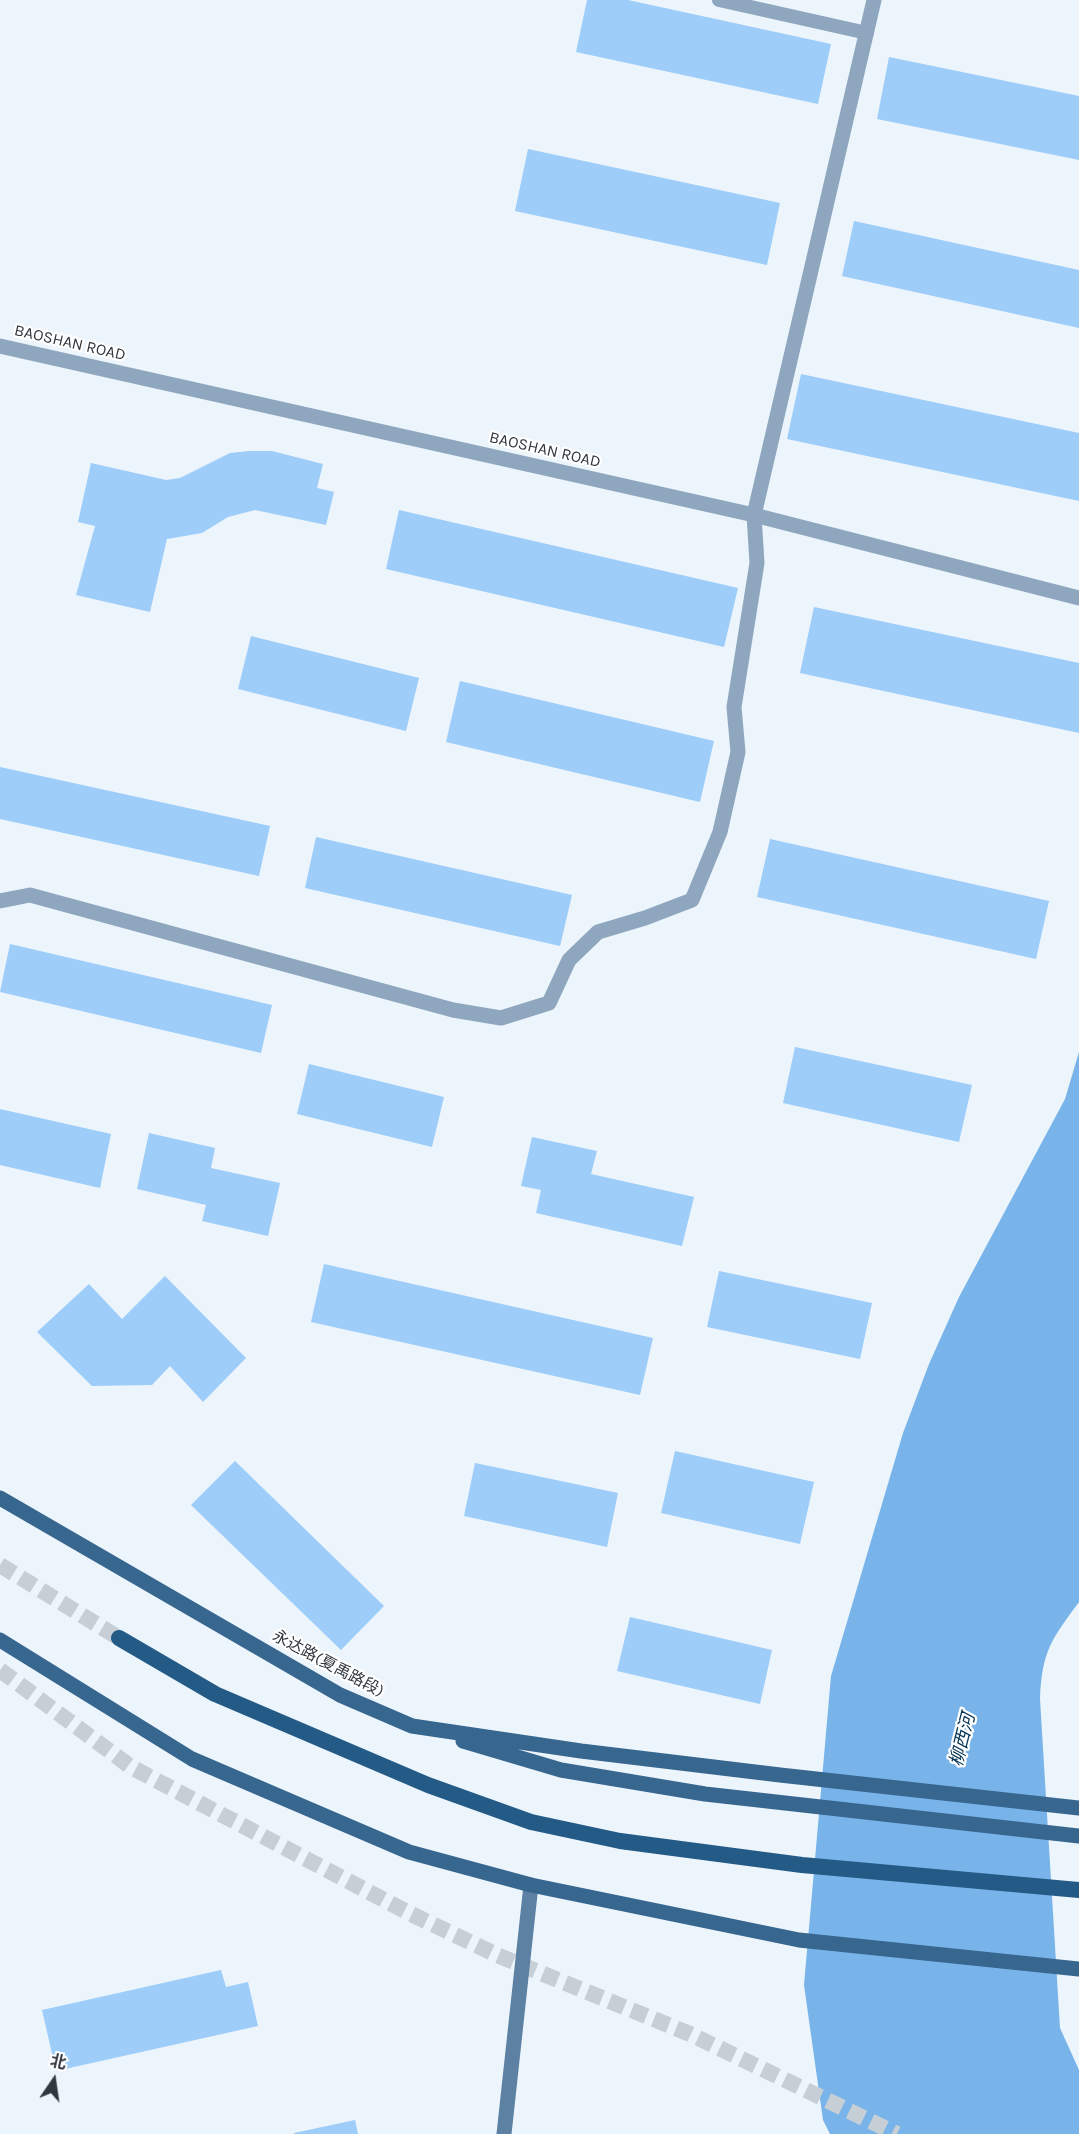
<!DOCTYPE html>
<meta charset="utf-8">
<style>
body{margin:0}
#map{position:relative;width:1079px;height:2134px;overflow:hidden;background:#ecf4fc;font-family:Karla,"Noto Sans SC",sans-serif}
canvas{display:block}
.north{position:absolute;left:24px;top:2050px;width:60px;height:60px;-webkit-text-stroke:4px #fff;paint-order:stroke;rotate:13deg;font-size:16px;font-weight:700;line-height:24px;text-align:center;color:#30373e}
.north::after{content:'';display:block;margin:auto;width:21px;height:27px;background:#30373e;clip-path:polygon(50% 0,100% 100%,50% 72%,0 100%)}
</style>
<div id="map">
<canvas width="1079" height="2134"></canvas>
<div class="north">北</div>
</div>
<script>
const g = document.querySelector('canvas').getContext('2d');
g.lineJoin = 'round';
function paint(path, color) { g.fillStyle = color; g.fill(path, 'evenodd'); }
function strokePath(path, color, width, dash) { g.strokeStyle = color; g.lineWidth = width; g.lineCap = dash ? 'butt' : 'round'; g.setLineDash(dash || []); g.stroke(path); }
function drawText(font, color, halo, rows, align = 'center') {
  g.font = font + ' Karla,"Noto Sans SC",sans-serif'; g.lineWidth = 4.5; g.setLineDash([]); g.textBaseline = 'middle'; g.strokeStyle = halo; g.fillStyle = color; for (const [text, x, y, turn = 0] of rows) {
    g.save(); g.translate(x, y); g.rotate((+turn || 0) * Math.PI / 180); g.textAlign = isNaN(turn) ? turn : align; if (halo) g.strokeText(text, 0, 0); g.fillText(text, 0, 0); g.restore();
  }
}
const water = new Path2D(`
 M 1079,1052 L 1079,1602 C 1051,1640 1042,1651 1040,1699 L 1060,2028 L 1079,2070 L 1079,2134 L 830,2134 L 823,2120 L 804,1985 L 831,1676 L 903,1433 L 929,1364 L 959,1297 L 1065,1099 Z`);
const building = new Path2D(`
 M 587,0 L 628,0 L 831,44 L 818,104 L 576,52 Z
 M 889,57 L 1079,96 L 1079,160 L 877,119 Z
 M 528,149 L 780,203 L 767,265 L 515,211 Z
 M 854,221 L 1079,270 L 1079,328 L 842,276 Z
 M 801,374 L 1079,433 L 1079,501 L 787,439 Z
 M 250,451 L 272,451 L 323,464 L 317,488 L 334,492 L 326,525 L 255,510 L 228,517 L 202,533 L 167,539 L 150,612 L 76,595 L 95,526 L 78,522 L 91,463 L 166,480 L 180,478 L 230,453 Z
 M 399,510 L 738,588 L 724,647 L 386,569 Z
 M 814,607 L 1079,663 L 1079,733 L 800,673 Z
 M 251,636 L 419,678 L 406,731 L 238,689 Z
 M 460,681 L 714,741 L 700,802 L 446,742 Z
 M 0,767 L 270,826 L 259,876 L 0,819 Z
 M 316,837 L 572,895 L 560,946 L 305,888 Z
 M 770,839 L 1049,901 L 1036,959 L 757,897 Z
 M 10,944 L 272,1005 L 261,1053 L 0,992 Z
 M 795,1047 L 972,1085 L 959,1142 L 783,1103 Z
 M 309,1064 L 444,1097 L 432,1147 L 297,1114 Z
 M 0,1109 L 111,1134 L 100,1188 L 0,1165 Z
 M 149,1133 L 215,1148 L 211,1168 L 280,1183 L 268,1236 L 202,1221 L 206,1205 L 137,1189 Z
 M 532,1137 L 597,1151 L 591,1174 L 694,1197 L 682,1246 L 536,1213 L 541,1190 L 521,1186 Z
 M 324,1264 L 653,1338 L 640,1395 L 311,1322 Z
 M 719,1271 L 872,1303 L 860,1359 L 707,1327 Z
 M 165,1276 L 246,1358 L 203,1402 L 170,1366 L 152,1385 L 92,1386 L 37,1332 L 89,1284 L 122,1319 Z
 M 675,1451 L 814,1482 L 800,1544 L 661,1513 Z
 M 235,1461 L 384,1606 L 341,1650 L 191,1505 Z
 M 475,1463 L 618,1493 L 607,1547 L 464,1516 Z
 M 630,1617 L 772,1650 L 760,1704 L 617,1671 Z
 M 221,1970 L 226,1987 L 248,1982 L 258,2026 L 56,2071 L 42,2010 Z
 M 355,2120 L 358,2134 L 294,2134 L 294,2133 Z`);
const trunkTunnel = new Path2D(`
 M 0,1565 L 119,1638
 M 0,1670 L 131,1767 L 409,1913 L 497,1955 L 690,2034 L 897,2134`);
const service = new Path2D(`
 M 719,0 L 867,33`);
const minor = new Path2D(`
 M 0,346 L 754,515 L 1079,598
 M 0,901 L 30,895 L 453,1010 L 501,1018 L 549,1003 L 569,960 L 598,932 L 645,918 L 692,900 L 720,832 L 738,752 L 734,707 L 757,563 L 754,515 L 874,0`);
const secondary = new Path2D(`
 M 504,2134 L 531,1885`);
const primary = new Path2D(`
 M 0,1498 L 340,1695 L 412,1726 L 581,1751 L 780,1775 L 1079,1808
 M 0,1640 L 192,1759 L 409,1852 L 531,1885 L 799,1940 L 1079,1969
 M 463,1741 L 561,1770 L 705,1794 L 1079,1836`);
const trunk = new Path2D(`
 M 119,1638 L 215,1694 L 428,1785 L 531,1822 L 620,1841 L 802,1865 L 1079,1890`);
const streetNames = [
 ["BAOSHAN ROAD",70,343,13],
 ["BAOSHAN ROAD",545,450,13],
 ["永达路(夏禹路段)",328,1664,28]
];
const waterNames = [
 ["柳西河",963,1740,-76]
];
paint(water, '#78b4e9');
paint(building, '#9dcdf8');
strokePath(trunkTunnel, '#c6ced6', 16, [16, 8]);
strokePath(service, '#8ea7be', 14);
strokePath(minor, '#8ea7be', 15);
strokePath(secondary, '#5c81a3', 15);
strokePath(primary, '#37668f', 15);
strokePath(trunk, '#235a86', 16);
drawText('16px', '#30373e', '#fff', streetNames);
drawText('italic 18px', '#033355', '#fff', waterNames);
</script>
